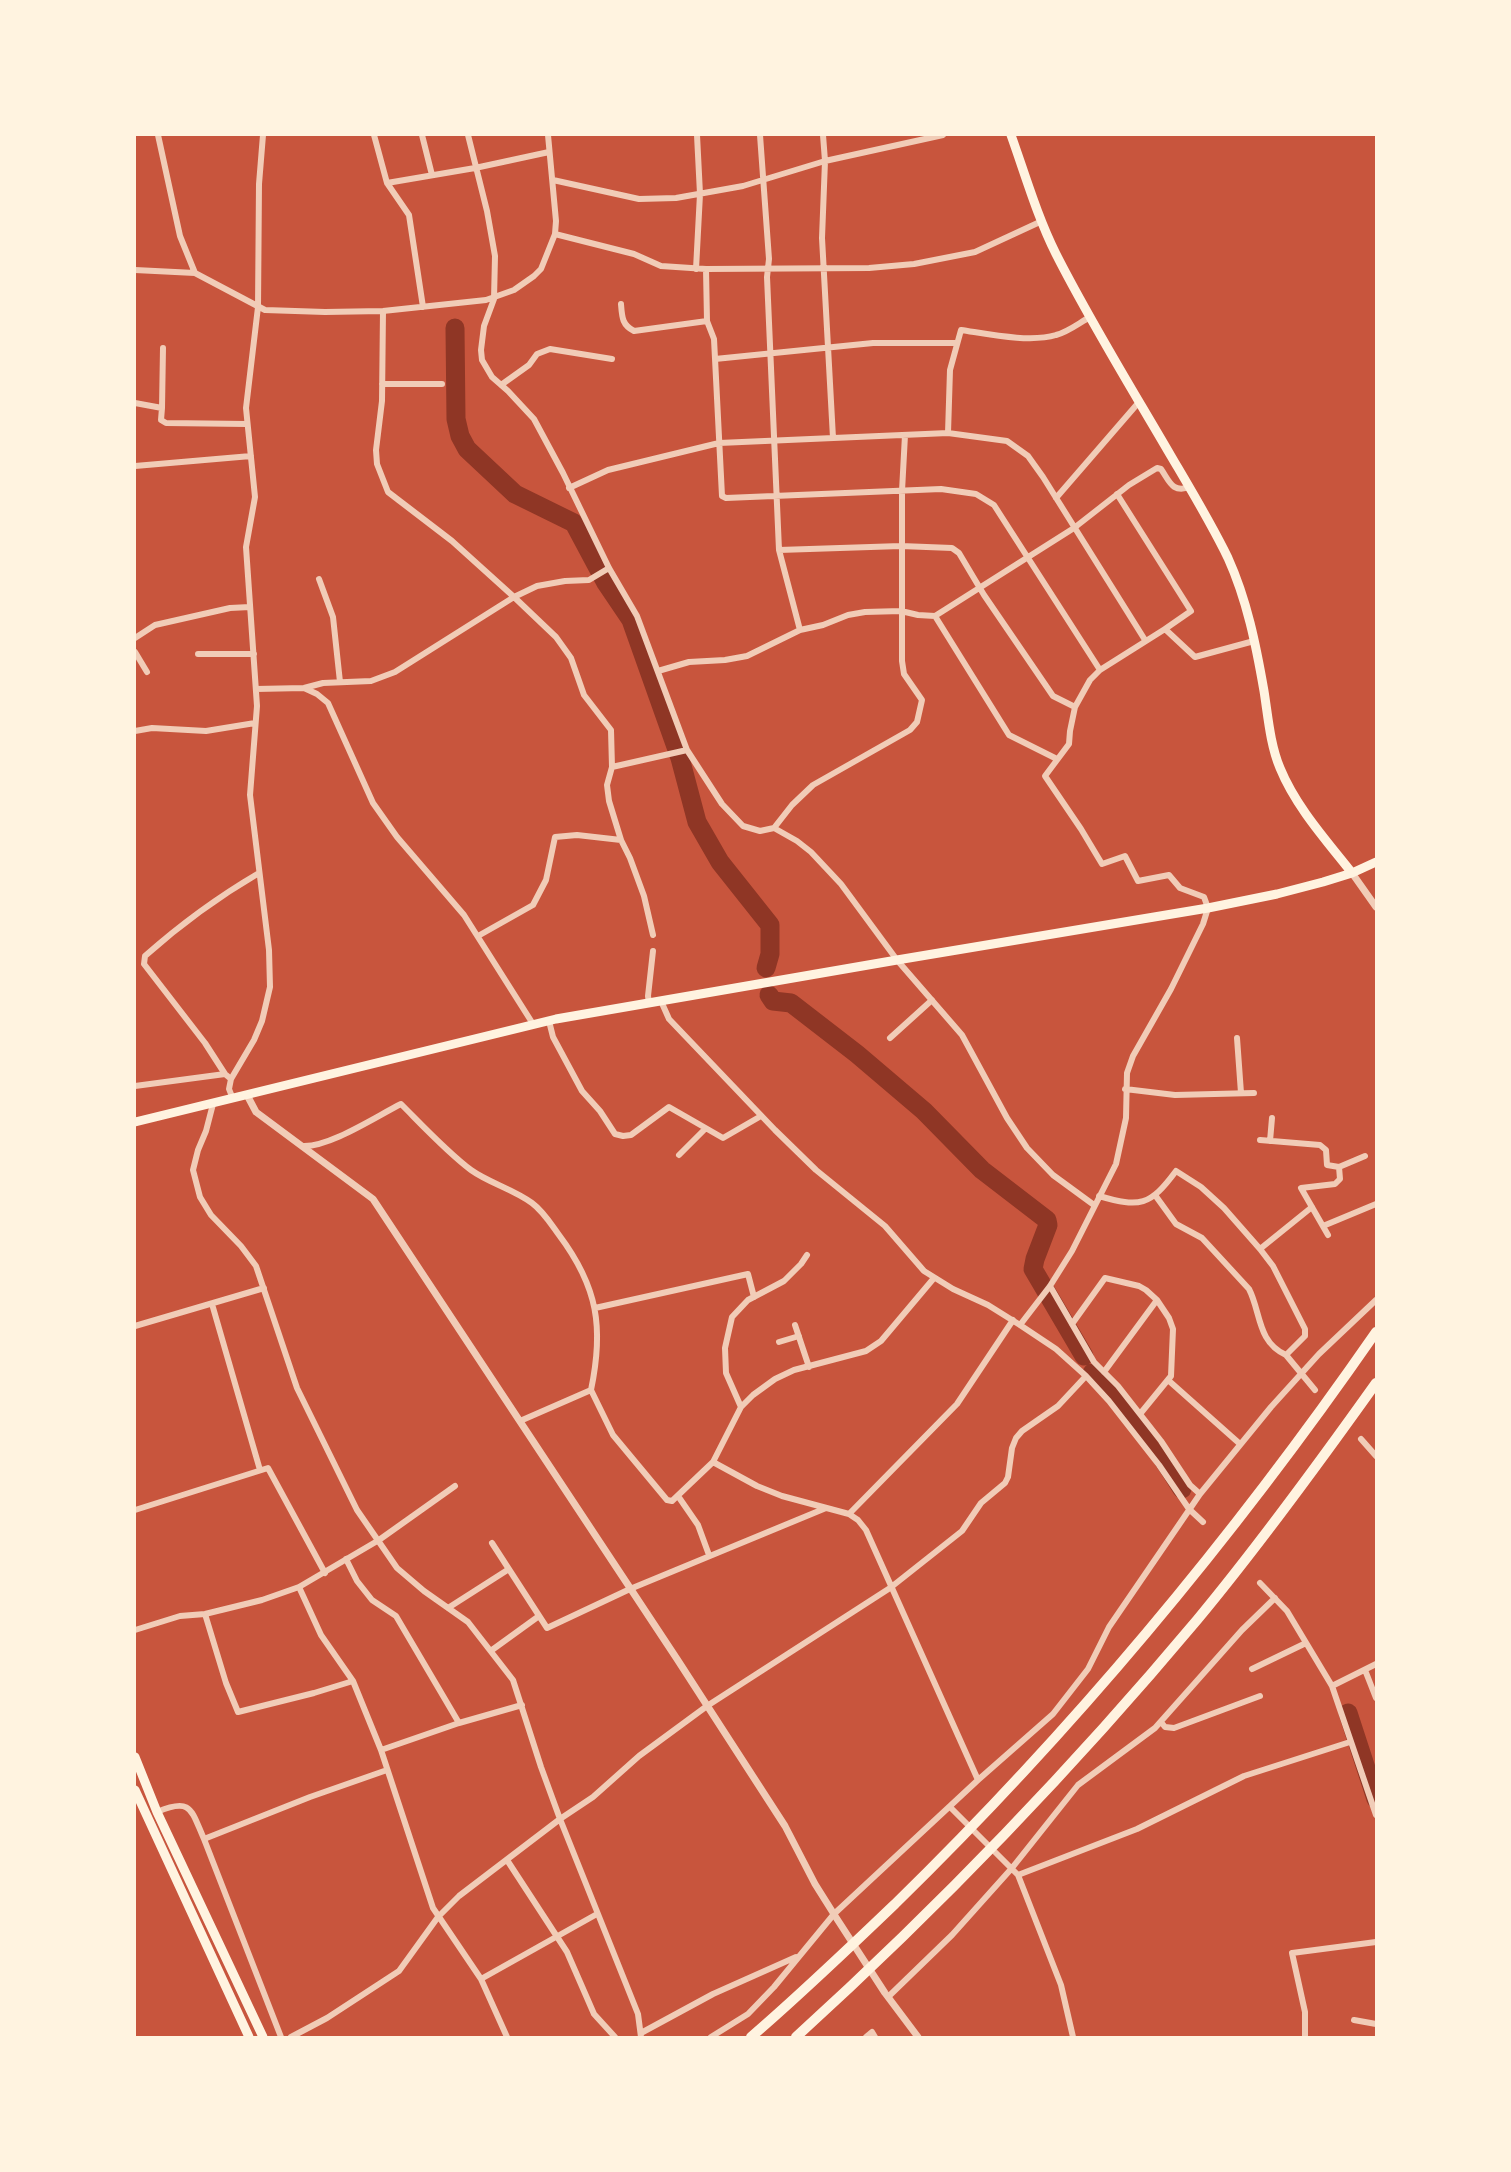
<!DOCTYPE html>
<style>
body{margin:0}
#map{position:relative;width:1511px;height:2172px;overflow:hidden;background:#c8553d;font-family:"IBM Plex Sans",sans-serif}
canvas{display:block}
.frame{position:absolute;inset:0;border:136px solid #fff3e0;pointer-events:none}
</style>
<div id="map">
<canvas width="1511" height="2172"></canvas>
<div class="frame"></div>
</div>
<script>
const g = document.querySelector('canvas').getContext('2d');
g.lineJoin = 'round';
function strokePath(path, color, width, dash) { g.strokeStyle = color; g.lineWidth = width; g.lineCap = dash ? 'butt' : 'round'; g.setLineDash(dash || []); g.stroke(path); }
const river = new Path2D(`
 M 455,328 L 456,419 L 460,436 L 467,449 L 515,494 L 574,523 L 606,583 L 631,620 L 680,758 L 697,822 L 720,862 L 770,925 L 770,954 L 766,968
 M 769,995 L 773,1001 L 791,1003 L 857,1054 L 924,1111 L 982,1170 L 1047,1220 L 1048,1225 L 1035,1259 L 1033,1269 L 1084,1356
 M 1092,1373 C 1127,1406 1157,1448 1182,1489
 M 1348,1713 L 1376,1799`);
const minor = new Path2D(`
 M 158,135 L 180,236 L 195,273
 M 374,135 L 387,183 L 409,215 L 423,307
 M 422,135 L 432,175
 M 468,135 L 487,211 L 495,256 L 494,299 L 484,326 L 481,350 L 482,360 L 492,377 L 508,391 L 534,419 L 563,473 L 609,568 L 637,616 L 687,750 L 722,804 L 743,826 L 760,831 L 774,828 L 797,841 L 811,852 L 841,884 L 897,960 L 962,1035 L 1007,1118 L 1027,1148 L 1053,1175 L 1094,1205
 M 760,135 L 769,259 L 767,277 L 779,550 L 800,630
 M 823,135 L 825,161 L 822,238 L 833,438
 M 553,180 L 639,199 L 676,198 L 743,186 L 825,161 L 943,135
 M 387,183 L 475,168 L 549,152
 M 555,234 L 634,254 L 661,266 L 706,269 L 869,268 L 914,264 L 975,252 L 1042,221
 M 696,269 L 700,194 L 697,135
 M 706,269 L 707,321 L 714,339 L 722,496 L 726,498 L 941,489 L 976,494 L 994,505 L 1100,670
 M 135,270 L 195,273 L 265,310 L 325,312 L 383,311 L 486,300 L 514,290 L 534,276 L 541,269 L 555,234 L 556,221 L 548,135
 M 621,304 C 622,317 622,325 634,331 L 707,321
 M 383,311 L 382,401 L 376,450 L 377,464 L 388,492 L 452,541 L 514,597 L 556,637 L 571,658 L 584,695 L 611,730 L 612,767 L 607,785 L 609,801 L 621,840 L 630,858 L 644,896 L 653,935
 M 715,359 L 873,343 L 957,343
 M 382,384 L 442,384
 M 501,385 L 529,365 L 537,354 L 550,349 L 612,359
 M 135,403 L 162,408 L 161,420 L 166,423 L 247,424
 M 162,408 L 163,348
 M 948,433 L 950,370 L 961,330 C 988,334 1030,343 1056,335 C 1068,332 1079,323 1090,317
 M 135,466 L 251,456
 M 569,488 L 608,470 L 719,443 L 948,433 L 1007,441 L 1028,456 L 1043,477 L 1145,640
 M 1117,494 L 1191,611 L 1165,629
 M 1056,498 L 1139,402
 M 779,550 L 901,546 L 952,548 L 959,553 L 984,595 L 1053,696 L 1075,707
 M 319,579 L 333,617 L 340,682
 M 935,616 L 1009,735 L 1057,759
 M 135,638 L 155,625 L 230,608 L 250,607
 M 135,652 L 147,672
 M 198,654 L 254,654
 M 658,671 L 689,662 L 725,660 L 747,656 L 800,630 L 823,625 L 848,615 L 865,612 L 901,611 L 918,615 L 935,616 L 1074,528 L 1129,485 L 1157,468 L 1161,469 C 1170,482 1172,493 1190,487
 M 304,688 L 317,694 L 328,703 L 373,803 L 397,837 L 464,915 L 533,1024
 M 256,689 L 304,688 L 323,683 L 371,681 L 395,672 L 514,597 L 537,586 L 565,581 L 589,580 L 609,568
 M 135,731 L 152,728 L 206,731 L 255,723
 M 612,767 L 687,750
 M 774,828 L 792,805 L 813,785 L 910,730 L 917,722 L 922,700 L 904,674 L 902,661 L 902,491 L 905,435
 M 478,936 L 533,905 L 546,880 L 555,837 L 577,835 L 621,840
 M 661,1001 L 669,1019 L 775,1130 L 816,1170 L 885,1226 L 924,1271 L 953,1289 L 988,1305 L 1020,1325 L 1056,1349 L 1086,1376 L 1109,1401 L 1159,1465 L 1189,1509 L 1203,1522
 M 649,1003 L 648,996 L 653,951
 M 549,1021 L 553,1037 L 582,1091 L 600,1111 L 615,1134 L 623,1136 L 631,1135 L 669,1107 L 723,1138 L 761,1116
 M 890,1038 L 932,1000
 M 1237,1038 L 1241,1093
 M 231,1079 L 225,1074 L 205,1043 L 144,964 L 145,956 C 181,924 218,897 259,873
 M 135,1086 L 225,1074
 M 1125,1089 L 1175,1095 L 1254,1093
 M 233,1099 L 229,1089 L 231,1079 L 254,1040 L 262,1021 L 270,987 L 269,950 L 250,795 L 257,706 L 246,547 L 255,497 L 246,408 L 258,307 L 259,184 L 263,135
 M 213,1104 L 206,1131 L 198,1150 L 193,1170 L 200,1197 L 211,1215 L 241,1246 L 256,1266 L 297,1388 L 357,1510 L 397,1568 L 424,1591 L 468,1622 L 513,1680 L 541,1767 L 560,1819 L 638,2014 L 641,2037
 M 1260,1140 L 1320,1145 L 1326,1150 L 1327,1165 L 1339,1167
 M 1270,1141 L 1272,1118
 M 303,1146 C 330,1147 375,1117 401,1104 C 422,1125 447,1152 471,1170 C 489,1183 513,1189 532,1203 C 543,1211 551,1224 559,1235 C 598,1287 604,1328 591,1390
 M 679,1155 L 705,1129
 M 1155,1195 L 1176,1224 L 1202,1238 L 1249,1289 C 1261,1312 1257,1342 1286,1355
 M 1099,1196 C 1140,1208 1150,1206 1176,1171 L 1201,1187 L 1224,1208 L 1260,1249 L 1273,1266 L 1305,1329 L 1305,1336 L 1286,1355 L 1315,1390
 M 1323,1226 L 1376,1204
 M 1328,1235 L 1301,1188 L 1335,1184 L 1340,1179 L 1339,1167 L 1365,1156
 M 1260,1249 L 1312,1207
 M 1050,1286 L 1094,1362 L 1118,1386 L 1161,1441 L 1190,1485 L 1200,1494
 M 212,1304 L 260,1470
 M 595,1308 L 748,1274 L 754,1297
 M 1072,1324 L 1105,1278 L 1139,1286 L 1146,1290 L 1157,1300 L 1169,1318 L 1173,1329 L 1171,1376 L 1140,1414
 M 795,1325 L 809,1367
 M 1020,1325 L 1050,1286 L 1072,1251 L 1116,1164 L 1126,1118 L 1127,1073 L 1133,1056 L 1171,989 L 1203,924 L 1208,908 L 1204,897 L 1180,888 L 1169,875 L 1138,881 L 1125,856 L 1102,864 L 1081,829 L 1045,776 L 1069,744 L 1070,731 L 1075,707 L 1090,680 L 1100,670 L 1165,629 L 1195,657 L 1254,641
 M 135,1326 L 264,1288
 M 779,1342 L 799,1336
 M 1104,1372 L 1157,1300
 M 1168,1380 L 1240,1444
 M 741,1407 L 726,1373 L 725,1348 L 732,1317 L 748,1300 L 784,1281 L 801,1264 L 807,1255
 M 520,1421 L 591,1390 L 613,1435 L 667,1500 L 672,1501 L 713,1462 L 741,1407 L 753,1395 L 775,1379 L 794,1370 L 866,1351 L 881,1341 L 934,1278
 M 1361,1439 L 1376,1456
 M 713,1462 L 757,1486 L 782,1496 L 849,1514 L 858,1520 L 866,1530 L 978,1780
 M 678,1496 L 698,1525 L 709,1555
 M 135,1510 L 268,1468 L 325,1573
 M 849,1514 L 957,1404 L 1013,1320
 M 492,1543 L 547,1628 L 630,1589 L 826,1508
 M 346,1559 L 357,1581 L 372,1600 L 396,1616 L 459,1723
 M 1260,1583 L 1287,1611 L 1332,1686 L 1376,1815
 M 299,1587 L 321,1635 L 353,1681 L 381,1750 L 433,1908 L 481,1979 L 507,2037
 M 448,1608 L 509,1569
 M 205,1614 L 226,1683 L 238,1712 L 314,1693 L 353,1681
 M 135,1630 L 180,1616 L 205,1614 L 262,1600 L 299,1587 L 379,1540 L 455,1486
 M 492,1650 L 539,1616
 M 1252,1669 L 1306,1643
 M 1365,1670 L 1376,1698
 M 1332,1686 L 1376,1664
 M 1161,1722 L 1165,1727 L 1174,1728 L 1260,1696
 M 381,1750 L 459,1723 L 522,1705
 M 950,1807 L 1018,1875 L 1137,1829 L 1244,1776 L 1350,1742
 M 157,1812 C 192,1797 191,1810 204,1839 L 310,1797 L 387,1770
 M 204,1839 L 281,2037
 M 507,1860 L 567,1952 L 594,2014 L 615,2037
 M 1018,1875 L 1061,1985 L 1073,2037
 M 481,1979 L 597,1914
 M 888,1997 L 952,1935 L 1012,1868 L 1078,1785 L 1155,1728 L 1242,1630 L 1275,1598
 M 1354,2020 L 1376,2024
 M 641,2033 L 713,1994 L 796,1957
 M 291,2037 L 327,2018 L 399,1971 L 438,1917 L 459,1896 L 560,1819 L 593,1797 L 639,1756 L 707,1706 L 890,1588 L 962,1531 L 981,1503 L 1005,1483 L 1008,1477 L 1012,1448 L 1016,1438 L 1022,1431 L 1058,1406 L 1086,1376
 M 711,2037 L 748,2014 L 774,1987 L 834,1914 L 978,1780 L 1053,1714 L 1088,1669 L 1109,1627 L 1200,1494 L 1271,1407 L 1319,1354 L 1376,1300
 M 866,2037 L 872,2032 L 875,2037
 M 1305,2037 L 1305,2012 L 1292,1953 L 1376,1942`);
const tertiary = new Path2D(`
 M 1352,873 L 1376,907
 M 247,1095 L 256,1112 L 373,1199 L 677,1659 L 785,1826 L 815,1884 L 837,1919 L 885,1993 L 918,2037`);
const primary = new Path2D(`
 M 1011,135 C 1025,174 1037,216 1056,254 C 1091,323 1132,389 1171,456 C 1191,490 1211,523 1228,558 C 1247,600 1256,645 1264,691 C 1268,716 1270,744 1280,768 C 1296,807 1326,840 1352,873
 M 135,1122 L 556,1019 L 897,960 L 1208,908 L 1277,894 L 1323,882 L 1352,873 L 1376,862
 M 135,1757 L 157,1812 L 263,2037
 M 135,1790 L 249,2037`);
const motorway = new Path2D(`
 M 751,2037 C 800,1995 848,1949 895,1904 C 1073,1730 1234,1537 1376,1332
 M 796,2037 C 939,1907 1073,1768 1197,1620 C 1260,1544 1319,1463 1376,1383`);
strokePath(river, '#8f3625', 19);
strokePath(minor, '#f1ccb7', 6);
strokePath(tertiary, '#f1ccb7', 7);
strokePath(primary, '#fff3e0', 9);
strokePath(motorway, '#fff3e0', 10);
</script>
